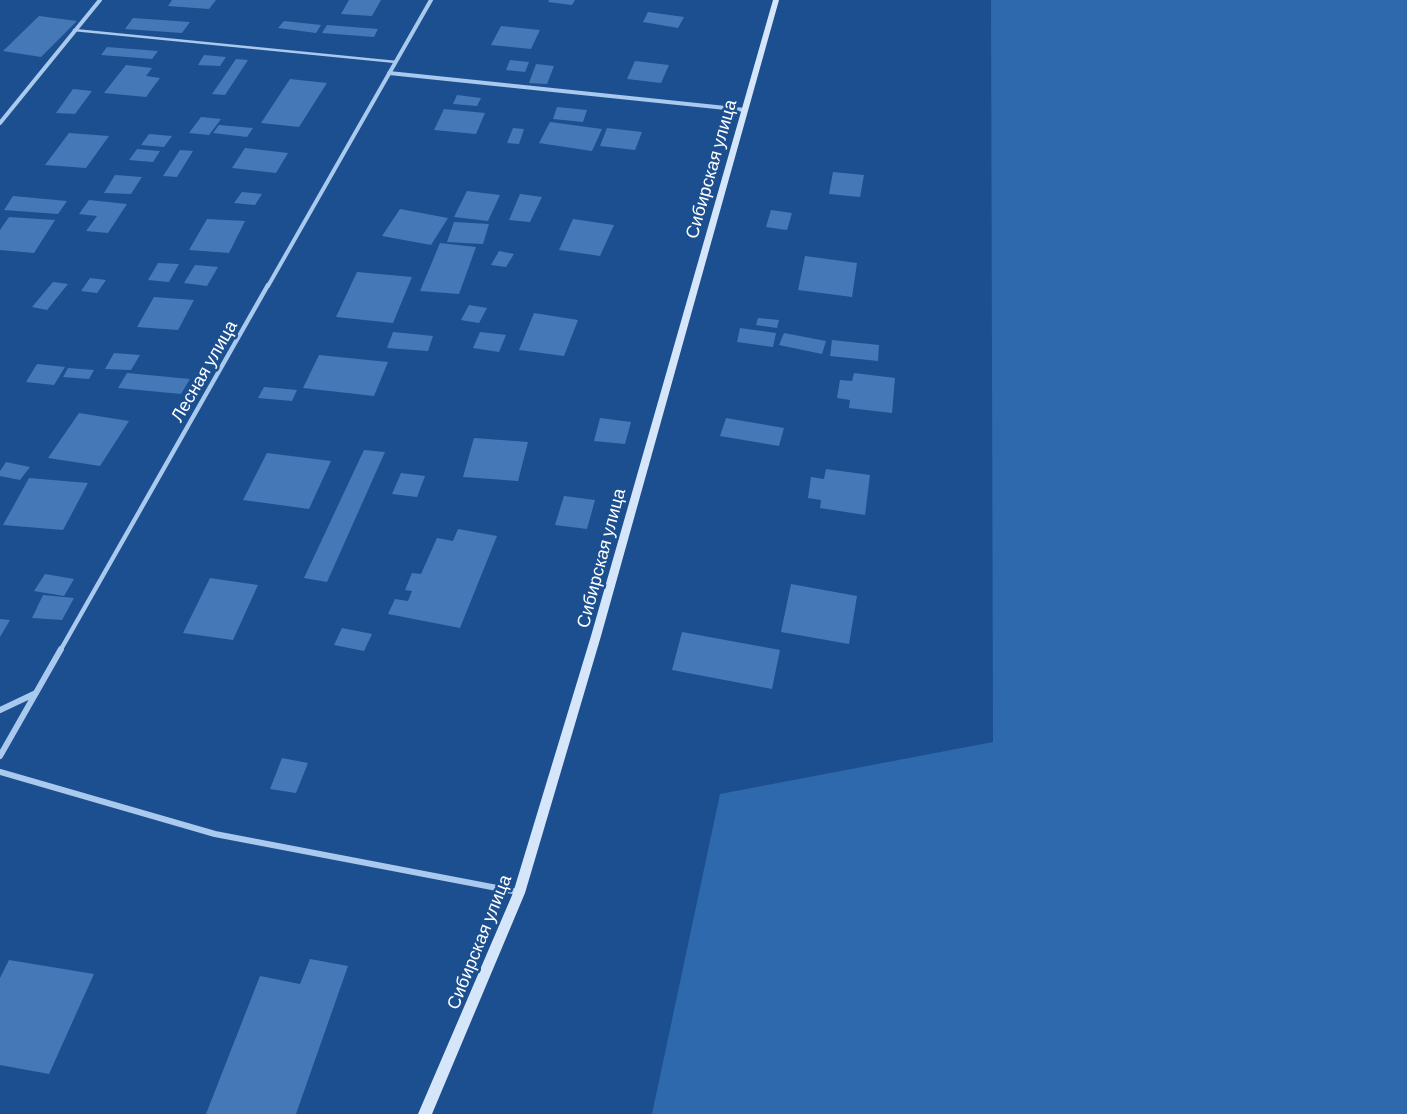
<!DOCTYPE html>
<meta charset="utf-8">
<style>
body{margin:0}
canvas{display:block;background:#1b4f8f}
</style>
<canvas width="1407" height="1114"></canvas>
<script>
const g = document.querySelector('canvas').getContext('2d');
g.lineJoin = 'round';
function paint(path, color) { g.fillStyle = color; g.fill(path, 'evenodd'); }
function strokePath(path, color, width, dash) { g.strokeStyle = color; g.lineWidth = width; g.lineCap = dash ? 'butt' : 'round'; g.setLineDash(dash || []); g.stroke(path); }
function drawText(font, color, halo, rows, align = 'center') {
  g.font = font + ' Barlow,sans-serif'; g.lineWidth = 5; g.setLineDash([]); g.textBaseline = 'middle'; g.strokeStyle = halo; g.fillStyle = color; for (const [text, x, y, turn = 0] of rows) {
    g.save(); g.translate(x, y); g.rotate((+turn || 0) * Math.PI / 180); g.textAlign = isNaN(turn) ? turn : align; if (halo) g.strokeText(text, 0, 0); g.fillText(text, 0, 0); g.restore();
  }
}
const green = new Path2D(`
 M 991,0 L 1407,0 L 1407,1114 L 652,1114 L 720,794 L 993,742 Z`);
const building = new Path2D(`
 M 172,0 L 216,0 L 209,9 L 168,6 Z
 M 349,0 L 381,0 L 372,16 L 341,14 Z
 M 549,0 L 575,0 L 572,5 L 548,2 Z
 M 648,12 L 684,17 L 678,28 L 643,22 Z
 M 39,16 L 77,21 L 41,57 L 3,51 Z
 M 133,18 L 190,22 L 182,33 L 125,29 Z
 M 284,21 L 321,25 L 316,33 L 278,28 Z
 M 327,25 L 378,29 L 374,37 L 322,33 Z
 M 501,26 L 540,30 L 531,49 L 491,45 Z
 M 107,47 L 158,51 L 152,59 L 101,55 Z
 M 204,55 L 226,57 L 220,66 L 198,65 Z
 M 236,59 L 248,60 L 225,95 L 212,94 Z
 M 510,60 L 529,62 L 525,72 L 506,70 Z
 M 635,61 L 669,65 L 661,83 L 627,79 Z
 M 536,64 L 554,66 L 547,84 L 529,83 Z
 M 126,65 L 152,68 L 146,76 L 160,78 L 146,97 L 104,93 Z
 M 290,79 L 327,83 L 299,127 L 261,123 Z
 M 73,89 L 92,91 L 75,114 L 56,113 Z
 M 457,95 L 481,98 L 477,106 L 453,104 Z
 M 557,107 L 587,110 L 583,122 L 553,119 Z
 M 444,109 L 485,113 L 476,134 L 434,130 Z
 M 201,117 L 221,119 L 209,135 L 189,133 Z
 M 550,122 L 602,129 L 592,151 L 539,143 Z
 M 219,125 L 253,128 L 247,137 L 213,133 Z
 M 513,128 L 524,129 L 519,144 L 507,143 Z
 M 607,128 L 642,132 L 635,150 L 600,146 Z
 M 69,133 L 109,136 L 86,168 L 45,165 Z
 M 149,134 L 172,136 L 164,147 L 141,145 Z
 M 245,148 L 288,153 L 276,173 L 232,168 Z
 M 137,149 L 160,151 L 153,162 L 129,160 Z
 M 180,150 L 193,151 L 177,177 L 163,176 Z
 M 833,172 L 864,175 L 860,197 L 829,194 Z
 M 115,175 L 142,177 L 131,194 L 104,193 Z
 M 467,191 L 500,195 L 488,221 L 454,217 Z
 M 242,192 L 262,194 L 255,205 L 234,203 Z
 M 520,194 L 542,197 L 530,222 L 509,220 Z
 M 13,196 L 67,201 L 58,214 L 4,210 Z
 M 89,200 L 127,204 L 108,233 L 86,231 L 97,216 L 79,214 Z
 M 400,209 L 448,218 L 431,245 L 382,236 Z
 M 771,210 L 792,213 L 787,230 L 766,227 Z
 M 9,217 L 55,220 L 34,253 L 0,250 L 0,230 Z
 M 207,219 L 245,221 L 229,253 L 189,250 Z
 M 573,219 L 614,225 L 600,256 L 559,250 Z
 M 454,222 L 489,224 L 483,244 L 447,242 Z
 M 440,243 L 476,247 L 459,294 L 420,291 Z
 M 499,251 L 514,254 L 506,267 L 491,265 Z
 M 805,256 L 857,263 L 852,297 L 798,290 Z
 M 158,263 L 179,264 L 169,282 L 148,280 Z
 M 195,265 L 218,267 L 207,286 L 184,283 Z
 M 357,272 L 412,277 L 393,323 L 336,317 Z
 M 90,278 L 106,280 L 97,293 L 81,291 Z
 M 53,282 L 68,284 L 47,310 L 32,307 Z
 M 154,297 L 194,300 L 178,330 L 137,327 Z
 M 469,305 L 487,308 L 479,323 L 461,320 Z
 M 534,313 L 578,320 L 564,356 L 519,350 Z
 M 758,318 L 779,320 L 777,328 L 756,325 Z
 M 740,328 L 776,333 L 773,347 L 737,342 Z
 M 393,332 L 433,336 L 428,351 L 387,348 Z
 M 480,332 L 506,335 L 499,352 L 473,348 Z
 M 784,333 L 826,341 L 822,354 L 779,345 Z
 M 832,340 L 879,345 L 878,361 L 830,356 Z
 M 114,353 L 140,355 L 131,370 L 105,369 Z
 M 319,355 L 388,362 L 374,396 L 303,388 Z
 M 37,364 L 65,367 L 54,385 L 26,382 Z
 M 68,368 L 94,370 L 89,379 L 63,377 Z
 M 127,373 L 190,379 L 181,394 L 118,388 Z
 M 854,373 L 895,378 L 892,413 L 849,408 L 850,400 L 837,398 L 840,380 L 852,381 Z
 M 264,387 L 297,390 L 292,401 L 258,398 Z
 M 79,413 L 129,421 L 100,466 L 48,458 Z
 M 600,418 L 631,422 L 625,444 L 594,441 Z
 M 726,418 L 784,428 L 779,446 L 720,436 Z
 M 474,438 L 528,442 L 518,481 L 463,477 Z
 M 364,450 L 385,452 L 327,582 L 304,578 Z
 M 267,453 L 331,461 L 309,509 L 243,500 Z
 M 6,462 L 30,467 L 20,480 L 0,476 L 0,471 Z
 M 826,469 L 870,475 L 865,515 L 820,508 L 821,500 L 808,498 L 811,477 L 824,479 Z
 M 401,473 L 425,476 L 417,497 L 392,494 Z
 M 29,478 L 88,483 L 63,530 L 3,525 Z
 M 564,496 L 595,500 L 587,529 L 555,525 Z
 M 458,529 L 497,536 L 460,628 L 388,614 L 395,599 L 408,601 L 412,591 L 405,590 L 412,573 L 421,574 L 437,538 L 453,541 Z
 M 45,574 L 74,579 L 64,596 L 34,591 Z
 M 210,578 L 258,585 L 233,640 L 183,633 Z
 M 791,584 L 857,596 L 849,644 L 781,632 Z
 M 43,595 L 74,598 L 62,620 L 32,618 Z
 M 0,619 L 10,620 L 0,637 Z
 M 342,628 L 372,634 L 364,651 L 334,645 Z
 M 682,632 L 780,650 L 772,689 L 672,670 Z
 M 282,758 L 308,763 L 296,793 L 270,789 Z
 M 310,959 L 348,966 L 296,1114 L 206,1114 L 260,976 L 300,984 Z
 M 9,960 L 94,974 L 49,1074 L 0,1065 L 0,978 Z`);
const lane = new Path2D(`
 M 74,30 L 396,62`);
const streetFar2 = new Path2D(`
 M 389,73 L 745,110
 M 0,123 L 100,0
 M 268,286 L 431,0`);
const streetFar1 = new Path2D(`
 M 60,651 L 268,285`);
const street = new Path2D(`
 M 0,710 L 36,693
 M 0,756 L 61,649
 M 0,772 L 215,834 L 518,892`);
const secondary = new Path2D(`
 M 773,0 L 779,0 L 601,636 L 525,893 L 432,1114 L 418,1114 L 513,893 L 591,636 Z`);
const streetNames = [
 ["Сибирская улица",711,169,-74],
 ["Лесная улица",204,371,-60],
 ["Сибирская улица",601,558,-75],
 ["Сибирская улица",479,942,-68]
];
paint(green, '#2e69ad');
paint(building, '#4478b7');
strokePath(lane, '#a9c9ee', 2.5);
strokePath(streetFar2, '#a9c9ee', 4);
strokePath(streetFar1, '#a9c9ee', 4.5);
strokePath(street, '#a9c9ee', 6);
paint(secondary, '#d6e6fa');
drawText('18px', '#fff', '#1b4f8f', streetNames);
</script>
